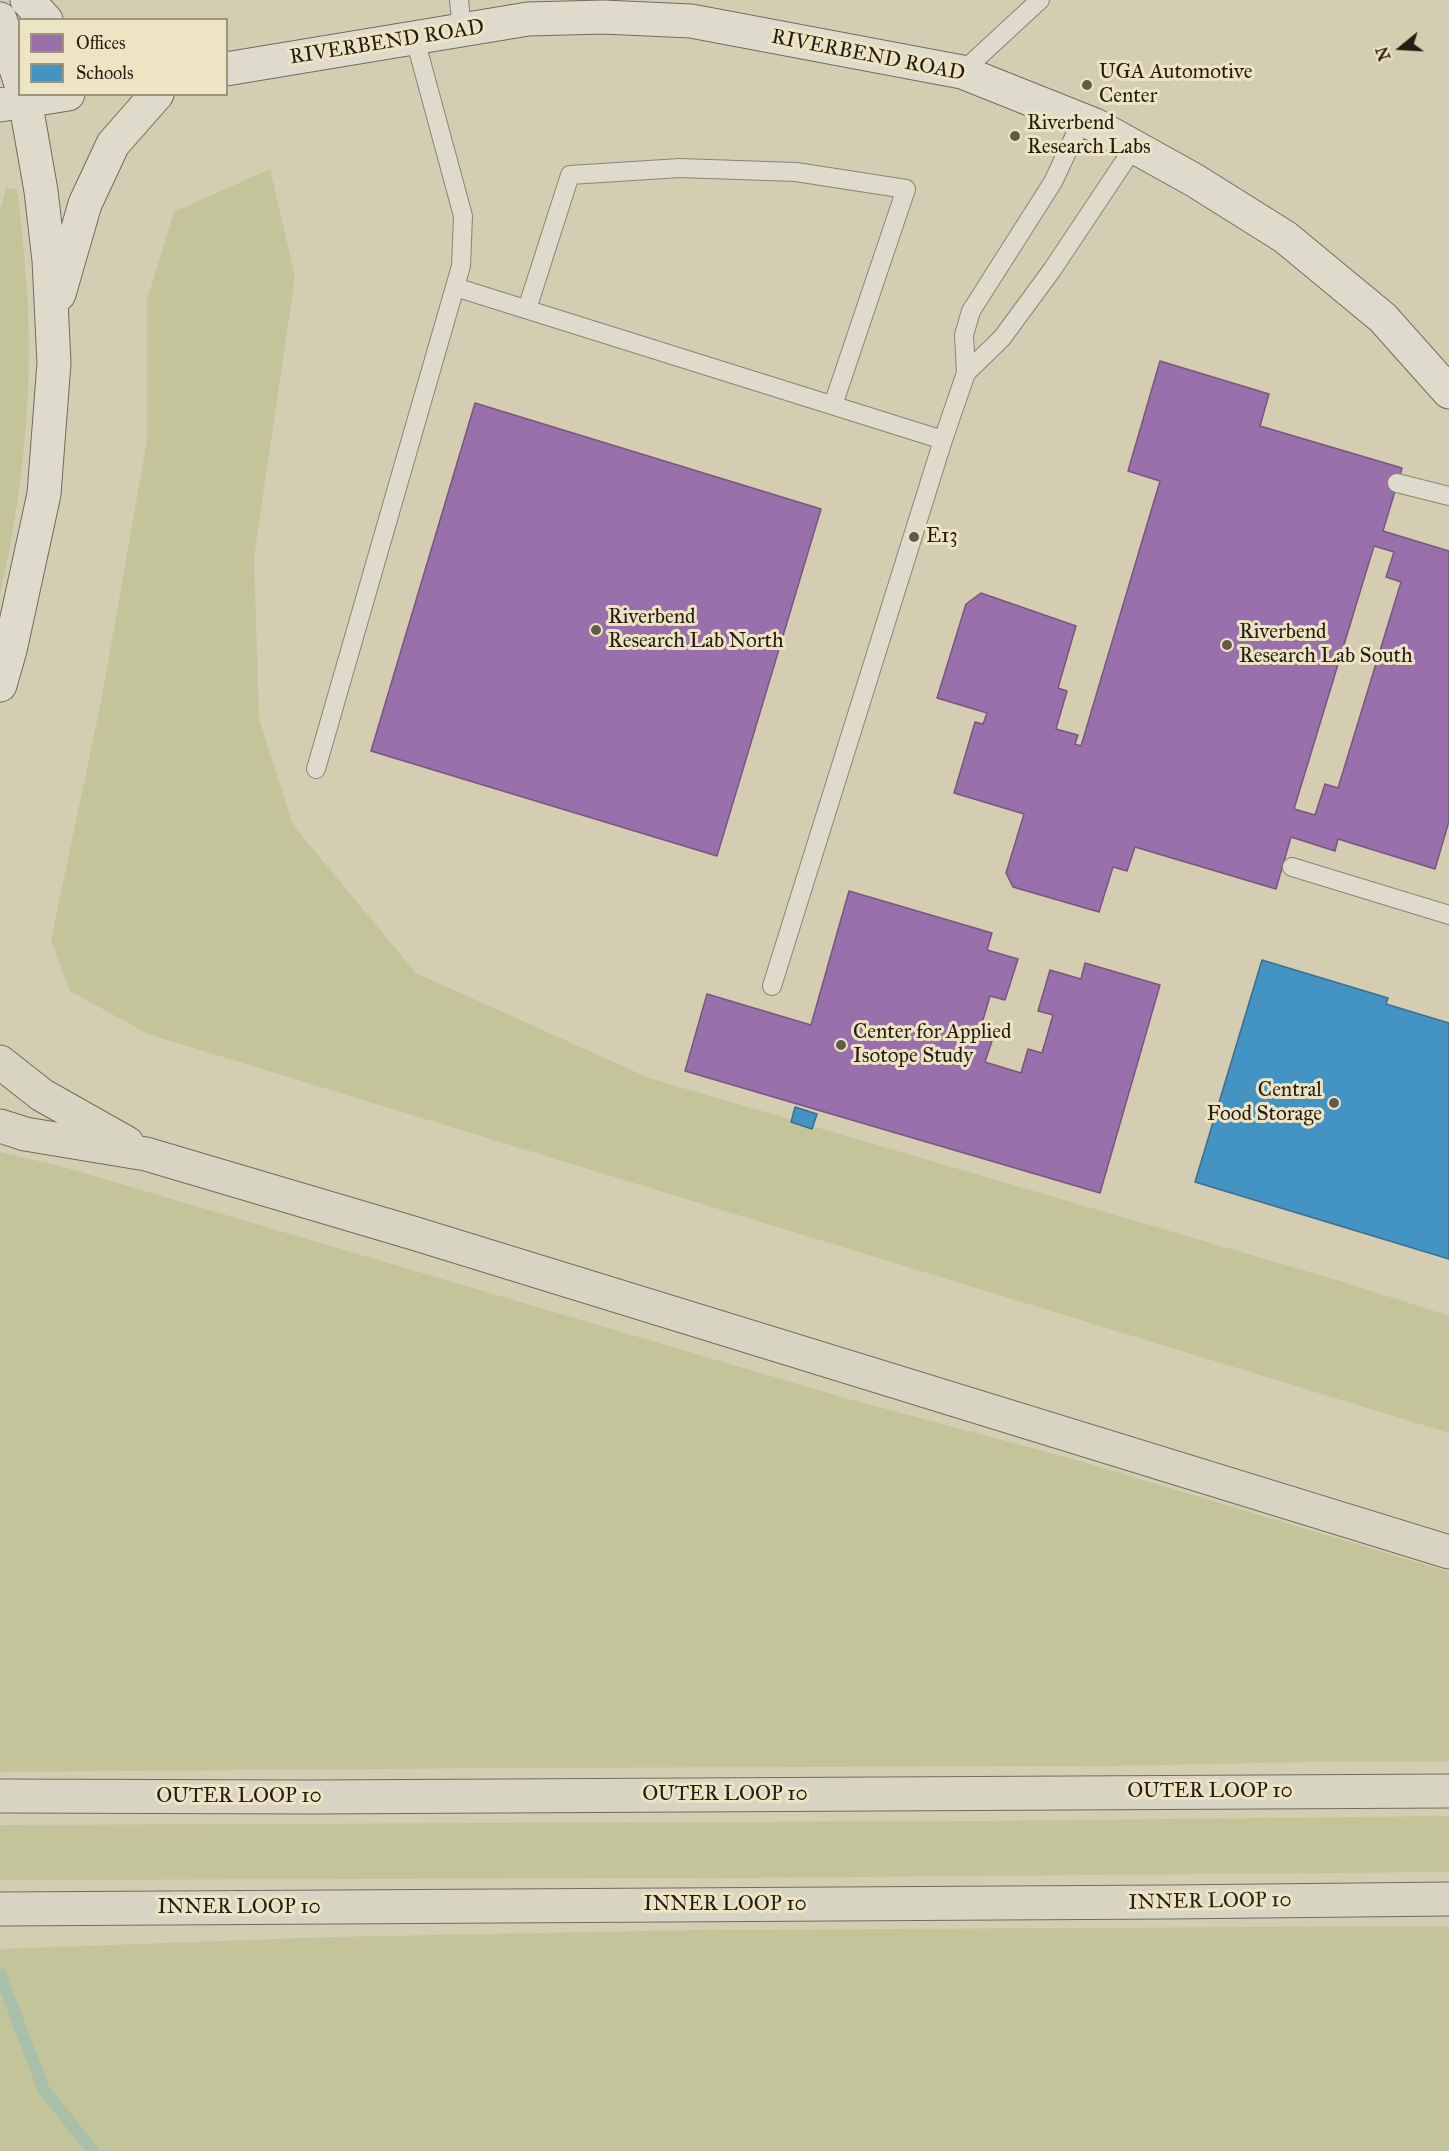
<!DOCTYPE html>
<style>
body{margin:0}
#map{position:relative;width:1449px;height:2151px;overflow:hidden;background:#d5cdb2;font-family:"IM FELL Great Primer",serif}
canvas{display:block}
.legend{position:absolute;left:18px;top:18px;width:210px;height:78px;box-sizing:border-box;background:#ede4c3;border:2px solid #9e947d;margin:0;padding:8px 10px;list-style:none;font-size:18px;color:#271c15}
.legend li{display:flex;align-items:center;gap:12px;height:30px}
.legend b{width:30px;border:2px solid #9e947d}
.north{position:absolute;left:1371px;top:18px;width:60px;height:60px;-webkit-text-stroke:4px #ede4c3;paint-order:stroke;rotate:252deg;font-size:16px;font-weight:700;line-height:24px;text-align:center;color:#271c15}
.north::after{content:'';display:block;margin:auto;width:21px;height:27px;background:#271c15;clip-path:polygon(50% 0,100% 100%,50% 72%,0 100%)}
</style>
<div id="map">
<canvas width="1449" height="2151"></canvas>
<ul class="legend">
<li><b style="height:16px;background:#9970ab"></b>Offices</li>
<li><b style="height:16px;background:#4393c3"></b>Schools</li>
</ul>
<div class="north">N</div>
</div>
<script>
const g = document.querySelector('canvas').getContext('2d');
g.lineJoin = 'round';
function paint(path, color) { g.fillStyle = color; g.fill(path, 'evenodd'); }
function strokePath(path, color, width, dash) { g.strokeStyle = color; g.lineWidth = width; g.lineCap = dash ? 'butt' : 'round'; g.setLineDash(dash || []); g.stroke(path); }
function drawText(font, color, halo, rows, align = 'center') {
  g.font = font + ' "IM FELL Great Primer",serif'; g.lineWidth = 6; g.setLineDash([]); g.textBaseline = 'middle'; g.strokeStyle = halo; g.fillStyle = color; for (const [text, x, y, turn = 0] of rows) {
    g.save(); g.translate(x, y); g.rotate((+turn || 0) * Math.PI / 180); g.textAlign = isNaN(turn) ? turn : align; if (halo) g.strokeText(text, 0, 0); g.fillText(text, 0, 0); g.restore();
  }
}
const green = new Path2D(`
 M 270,169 L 295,277 L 254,557 L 259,719 L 293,825 L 416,973 L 649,1078 L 1350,1284 L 1449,1316 L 1449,1433 L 148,1034 L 70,991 L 51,940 L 102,697 L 147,440 L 147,300 L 174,212 Z
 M 6,188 L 16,189 L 18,195 C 23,244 29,295 29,345 C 29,429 19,512 0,594 L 0,211 Z
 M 0,1152 L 60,1166 L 845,1398 L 1080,1461 L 1449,1572 L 1449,1762 L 1307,1762 L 1116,1766 L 503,1768 L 0,1772 Z
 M 1449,1816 L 1449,1872 L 737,1878 L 0,1880 L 0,1825 L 981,1821 Z
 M 1449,1926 L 1449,2151 L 0,2151 L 0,1949 L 331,1937 L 700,1930 Z`);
const offices = new Path2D(`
 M 1160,361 L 1269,394 L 1260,426 L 1402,468 L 1383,531 L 1449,551 L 1449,821 L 1435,869 L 1338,839 L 1335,851 L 1291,837 L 1276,889 L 1135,847 L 1127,871 L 1113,867 L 1099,912 L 1013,887 L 1006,873 L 1024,814 L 954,793 L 975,722 L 983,724 L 987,713 L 937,698 L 966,604 L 981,593 L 1076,626 L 1058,688 L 1067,691 L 1056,729 L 1078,735 L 1075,744 L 1081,746 L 1160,481 L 1128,471 ZM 1374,546 L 1394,552 L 1386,577 L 1401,582 L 1338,788 L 1325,784 L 1315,815 L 1294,809 Z
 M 475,403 L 821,509 L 717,856 L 371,751 Z
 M 849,891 L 992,933 L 987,950 L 1018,959 L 1005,1000 L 990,996 L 978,1037 L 992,1041 L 985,1062 L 1021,1073 L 1028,1049 L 1042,1053 L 1053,1015 L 1038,1011 L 1050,970 L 1081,979 L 1085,963 L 1160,985 L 1100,1193 L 685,1071 L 707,994 L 811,1025 Z`);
const schools = new Path2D(`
 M 1262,960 L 1388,998 L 1386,1004 L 1449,1023 L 1449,1259 L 1195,1182 Z
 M 795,1107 L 817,1114 L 812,1129 L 791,1122 Z`);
const stream = new Path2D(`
 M 0,1975 L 44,2090 L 93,2151`);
const lane = new Path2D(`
 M 459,0 L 462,30
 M 962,72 L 1040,0
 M 455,287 L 943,440
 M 527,309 L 570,175 L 680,168 L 796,172 L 906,189 L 833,405
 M 966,373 L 1002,338 L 1052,270 L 1134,147
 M 1397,483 L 1449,496
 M 316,769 L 461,266 L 463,216 L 415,39
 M 1292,867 L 1449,915
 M 772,986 L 943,440 L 966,373 L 964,335 L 971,311 L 1053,182 L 1082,120`);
const secondary = new Path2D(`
 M 27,0 L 46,20
 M 0,19 L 20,81
 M 226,69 L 528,19 L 603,17 L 691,21 L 962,72 L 1095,125 L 1194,180 L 1285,237 L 1383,318 L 1449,392
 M 0,105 L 68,94
 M 59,294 L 85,204 L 113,144 L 157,94
 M 0,685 L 10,650 L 44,494 L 54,363 L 49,260 L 41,191 L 24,94`);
const highway = new Path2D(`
 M 0,1062 L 42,1095 L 127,1143
 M 0,1126 L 25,1134 L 146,1154 L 413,1233 L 1449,1552
 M 0,1796 L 312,1797 L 1449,1791
 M 0,1909 L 1169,1902 L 1449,1899`);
const markers = [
 [1087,85,6,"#645a4c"],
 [1015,136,6,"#645a4c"],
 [914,537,6,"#645a4c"],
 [596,630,6,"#645a4c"],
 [1227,645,6,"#645a4c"],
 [841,1045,6,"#645a4c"],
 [1334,1103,6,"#645a4c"]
];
const streetNames = [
 ["RIVERBEND ROAD",387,43,-9],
 ["RIVERBEND ROAD",868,56,11],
 ["OUTER LOOP 10",1210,1792],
 ["OUTER LOOP 10",725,1795],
 ["OUTER LOOP 10",239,1797],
 ["INNER LOOP 10",1210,1902,-1],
 ["INNER LOOP 10",725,1905],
 ["INNER LOOP 10",239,1908]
];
const poiNames = [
 ["UGA Automotive",1099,73],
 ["Center",1099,97],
 ["Riverbend",1027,124],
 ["Research Labs",1027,148],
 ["E13",926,537],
 ["Riverbend",608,618],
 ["Research Lab North",608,642],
 ["Riverbend",1239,633],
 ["Research Lab South",1239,657],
 ["Center for Applied",853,1033],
 ["Isotope Study",853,1057],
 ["Central",1322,1091,"right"],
 ["Food Storage",1322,1115,"right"]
];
paint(green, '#c3c49a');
paint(offices, '#9970ab');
strokePath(offices, '#77577e', 1.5);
paint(schools, '#4393c3');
strokePath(schools, '#3b6f8f', 1.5);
strokePath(stream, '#a8bfaa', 12);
strokePath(lane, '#8a8474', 20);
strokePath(secondary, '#726c5f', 35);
strokePath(highway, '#726c5f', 35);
strokePath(lane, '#dedacc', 18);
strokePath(secondary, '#dedacc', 33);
strokePath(highway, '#d8d4c4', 33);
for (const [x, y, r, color] of markers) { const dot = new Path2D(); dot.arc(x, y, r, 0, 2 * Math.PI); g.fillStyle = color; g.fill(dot); strokePath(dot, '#ede4c3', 2); }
drawText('21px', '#271c15', '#ede4c3', streetNames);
drawText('21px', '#271c15', '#ede4c3', poiNames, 'left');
</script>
